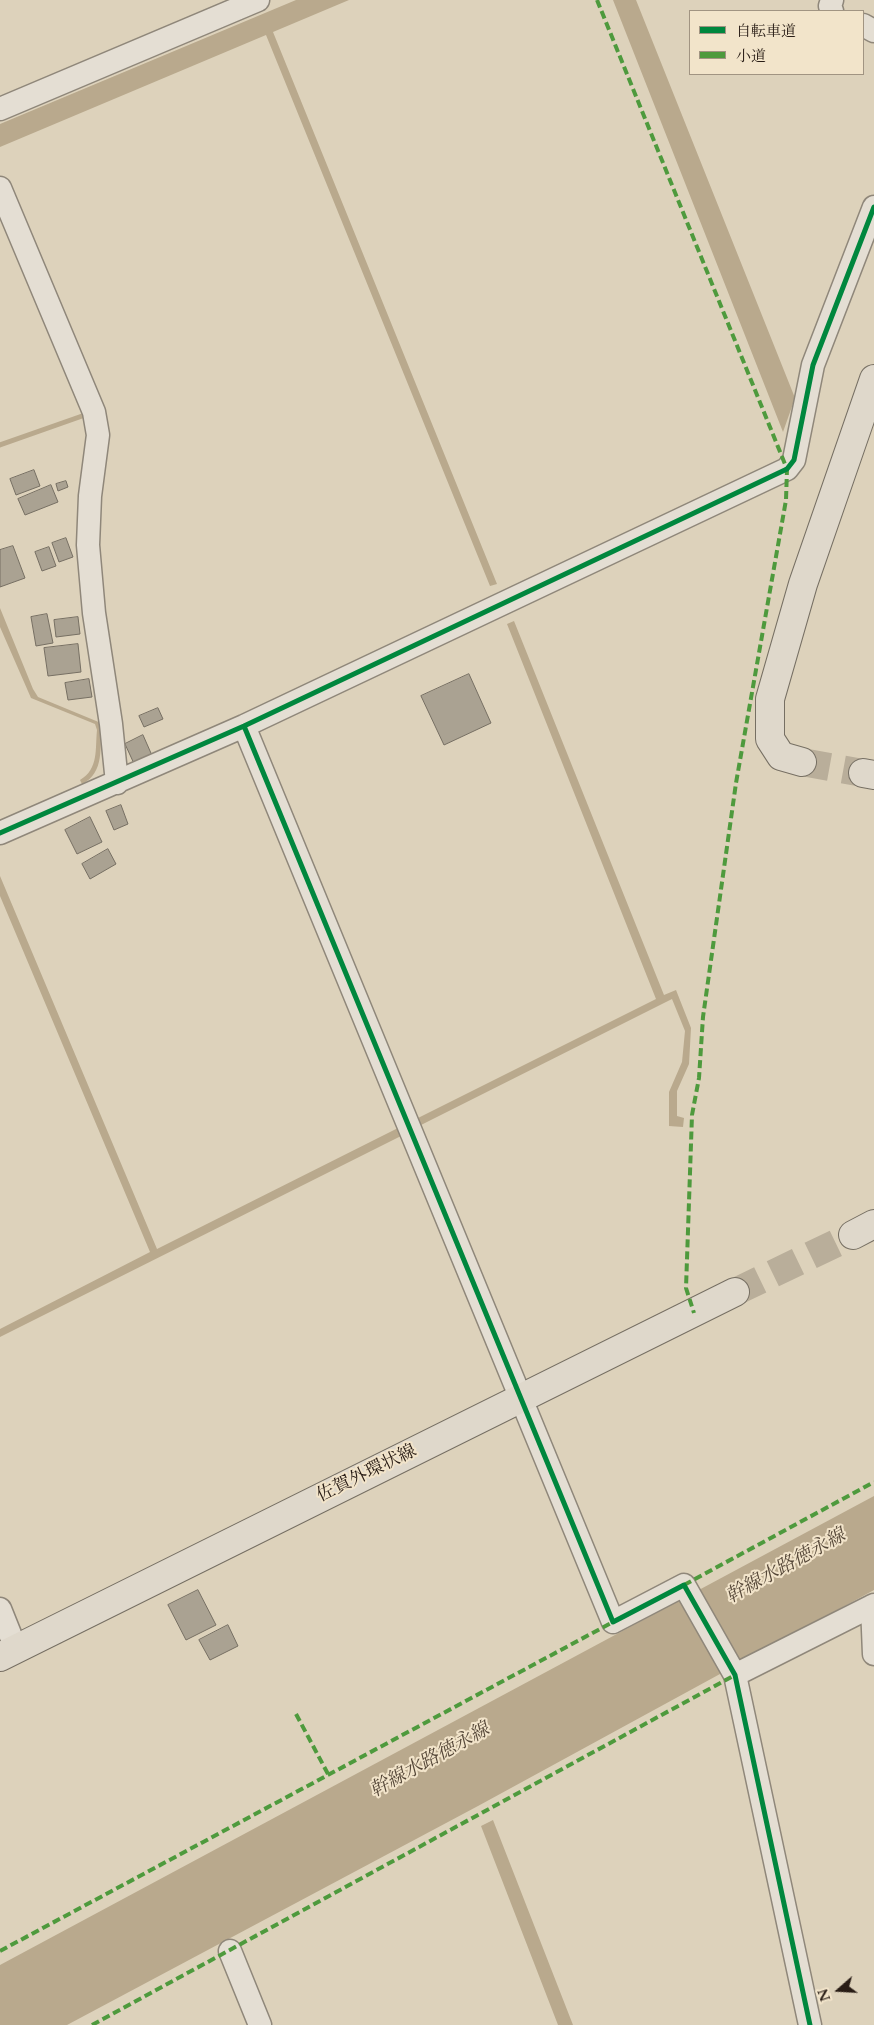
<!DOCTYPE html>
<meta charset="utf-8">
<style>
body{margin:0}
#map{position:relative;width:874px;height:2025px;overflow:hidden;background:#ddd2bb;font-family:Cardo,"Noto Serif JP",serif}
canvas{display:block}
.legend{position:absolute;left:689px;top:10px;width:175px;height:65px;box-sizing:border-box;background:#f2e4ca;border:1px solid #a19482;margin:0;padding:6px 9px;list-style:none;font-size:15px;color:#281c15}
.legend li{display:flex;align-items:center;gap:10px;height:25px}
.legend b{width:25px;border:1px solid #a19482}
.north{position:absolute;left:814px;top:1965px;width:50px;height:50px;-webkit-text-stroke:4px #f2e4ca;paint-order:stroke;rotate:251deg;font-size:14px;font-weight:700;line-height:20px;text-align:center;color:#281c15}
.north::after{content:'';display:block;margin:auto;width:18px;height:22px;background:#281c15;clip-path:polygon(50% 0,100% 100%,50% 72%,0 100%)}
</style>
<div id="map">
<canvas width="874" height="2025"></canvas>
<ul class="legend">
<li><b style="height:6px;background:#00873e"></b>自転車道</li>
<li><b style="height:6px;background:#4e9a3d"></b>小道</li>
</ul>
<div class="north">N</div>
</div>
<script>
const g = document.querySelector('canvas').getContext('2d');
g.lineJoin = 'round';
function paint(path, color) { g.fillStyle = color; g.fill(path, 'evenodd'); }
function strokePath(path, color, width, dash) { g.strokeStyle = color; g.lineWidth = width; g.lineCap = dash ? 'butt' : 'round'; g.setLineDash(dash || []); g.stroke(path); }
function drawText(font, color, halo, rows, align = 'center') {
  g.font = font + ' Cardo,"Noto Serif JP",serif'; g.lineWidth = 4; g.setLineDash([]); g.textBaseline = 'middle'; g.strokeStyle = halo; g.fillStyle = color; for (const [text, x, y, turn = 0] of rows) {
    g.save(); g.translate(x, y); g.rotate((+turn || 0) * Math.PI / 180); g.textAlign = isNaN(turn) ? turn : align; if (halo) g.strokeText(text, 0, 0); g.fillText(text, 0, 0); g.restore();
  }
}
const water = new Path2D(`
 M 296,0 L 349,0 L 273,32 L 497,584 L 490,586 L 266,35 L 0,147 L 0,124 Z
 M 613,0 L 636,0 L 795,398 L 783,432 Z
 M 0,608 L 33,689 L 38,697 L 101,723 C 100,746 105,773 82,784 L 80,780 C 99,769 95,749 97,730 L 95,724 L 31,698 L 0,627 Z
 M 514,621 L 664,995 L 676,990 L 691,1028 L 689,1064 L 677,1091 L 677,1116 L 684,1118 L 683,1127 L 669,1126 L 669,1092 L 682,1062 L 685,1031 L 672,999 L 419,1126 L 416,1119 L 656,999 L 507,624 Z
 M 0,876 L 157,1249 L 400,1127 L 403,1135 L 0,1337 L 0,1329 L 150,1252 L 0,896 Z
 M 874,1496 L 874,1590 L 478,1806 L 67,2025 L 0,2025 L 0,1965 Z
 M 493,1820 L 573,2025 L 558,2025 L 481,1826 Z`);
const stream = new Path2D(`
 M 0,445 L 85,415`);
const building = new Path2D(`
 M 34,470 L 40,486 L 16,495 L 10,479 Z
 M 66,481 L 68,487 L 58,491 L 56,484 Z
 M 51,485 L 58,502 L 25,515 L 18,499 Z
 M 66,538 L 73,557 L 59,562 L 52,543 Z
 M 13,546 L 25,578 L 0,587 L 0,550 Z
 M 49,547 L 56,566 L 42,571 L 35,552 Z
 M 47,614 L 53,643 L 36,646 L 31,617 Z
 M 78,617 L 80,634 L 56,637 L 54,620 Z
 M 78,644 L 81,672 L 48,676 L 44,648 Z
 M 469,674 L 491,723 L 444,745 L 421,696 Z
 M 89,679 L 92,697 L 68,700 L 65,683 Z
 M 158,708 L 163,719 L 144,727 L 139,716 Z
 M 143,735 L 154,760 L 136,768 L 125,744 Z
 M 121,805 L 128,824 L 114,830 L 106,811 Z
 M 90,817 L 102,842 L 77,854 L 65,830 Z
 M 108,849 L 116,864 L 90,879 L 82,864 Z
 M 198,1590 L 216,1625 L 186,1640 L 168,1605 Z
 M 228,1625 L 238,1646 L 210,1660 L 199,1640 Z`);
const majorTunnel = new Path2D(`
 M 735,1292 L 853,1235`);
const highwayTunnel = new Path2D(`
 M 802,762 L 863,773`);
const minor = new Path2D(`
 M 832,11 L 830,6 L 832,0
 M 863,25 L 874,31
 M 0,109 L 258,0
 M 0,188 L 94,412 L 98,435 L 90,496 L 88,545 L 94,613 L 111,724 L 117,783
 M 244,726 L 613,1622 L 684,1585 L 735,1675 L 810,2025
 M 0,833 L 244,726 L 787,469 L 794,460 L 813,365 L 874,207
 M 872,1606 L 874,1654
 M 0,1609 L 16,1649
 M 735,1675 L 874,1605
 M 230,1951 L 260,2025`);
const major = new Path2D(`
 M 853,1235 L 874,1224
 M 0,1657 L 735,1292`);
const highway = new Path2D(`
 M 802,762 L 781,756 L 770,739 L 770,699 L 803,584 L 874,379
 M 863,773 L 874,775`);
const quiet = new Path2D(`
 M 597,0 L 787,469 L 786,500 L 736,783 L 703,1017 L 699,1078 L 692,1115 L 686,1288 L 694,1313
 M 684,1585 L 874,1482
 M 296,1714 L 328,1774
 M 0,1951 L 613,1622
 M 92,2025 L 735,1675`);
const cycleway = new Path2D(`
 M 244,726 L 613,1622 L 684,1585 L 735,1675 L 810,2025
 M 0,833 L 244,726 L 787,469 L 794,460 L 813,365 L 874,207`);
const streetNames = [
 ["佐賀外環状線",367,1474,-26]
];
const waterNames = [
 ["幹線水路徳永線",786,1567,-29],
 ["幹線水路徳永線",430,1761,-29]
];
paint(water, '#b9a98d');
strokePath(stream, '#b9a98d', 5);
paint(building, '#aaa292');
strokePath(building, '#766f63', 1);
strokePath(majorTunnel, '#b9ae9a', 28, [28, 14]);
strokePath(highwayTunnel, '#b9ae9a', 28, [28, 14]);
strokePath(minor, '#8f877a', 25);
strokePath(major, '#766f63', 30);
strokePath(highway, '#766f63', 30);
strokePath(minor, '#e4ded3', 22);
strokePath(major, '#dfd8cb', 28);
strokePath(highway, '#dfd8cb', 28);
strokePath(quiet, '#4e9a3d', 4, [8, 4]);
strokePath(cycleway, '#00873e', 5);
drawText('18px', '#281c15', '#f2e4ca', streetNames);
drawText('italic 19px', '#554738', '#f2e4ca', waterNames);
</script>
